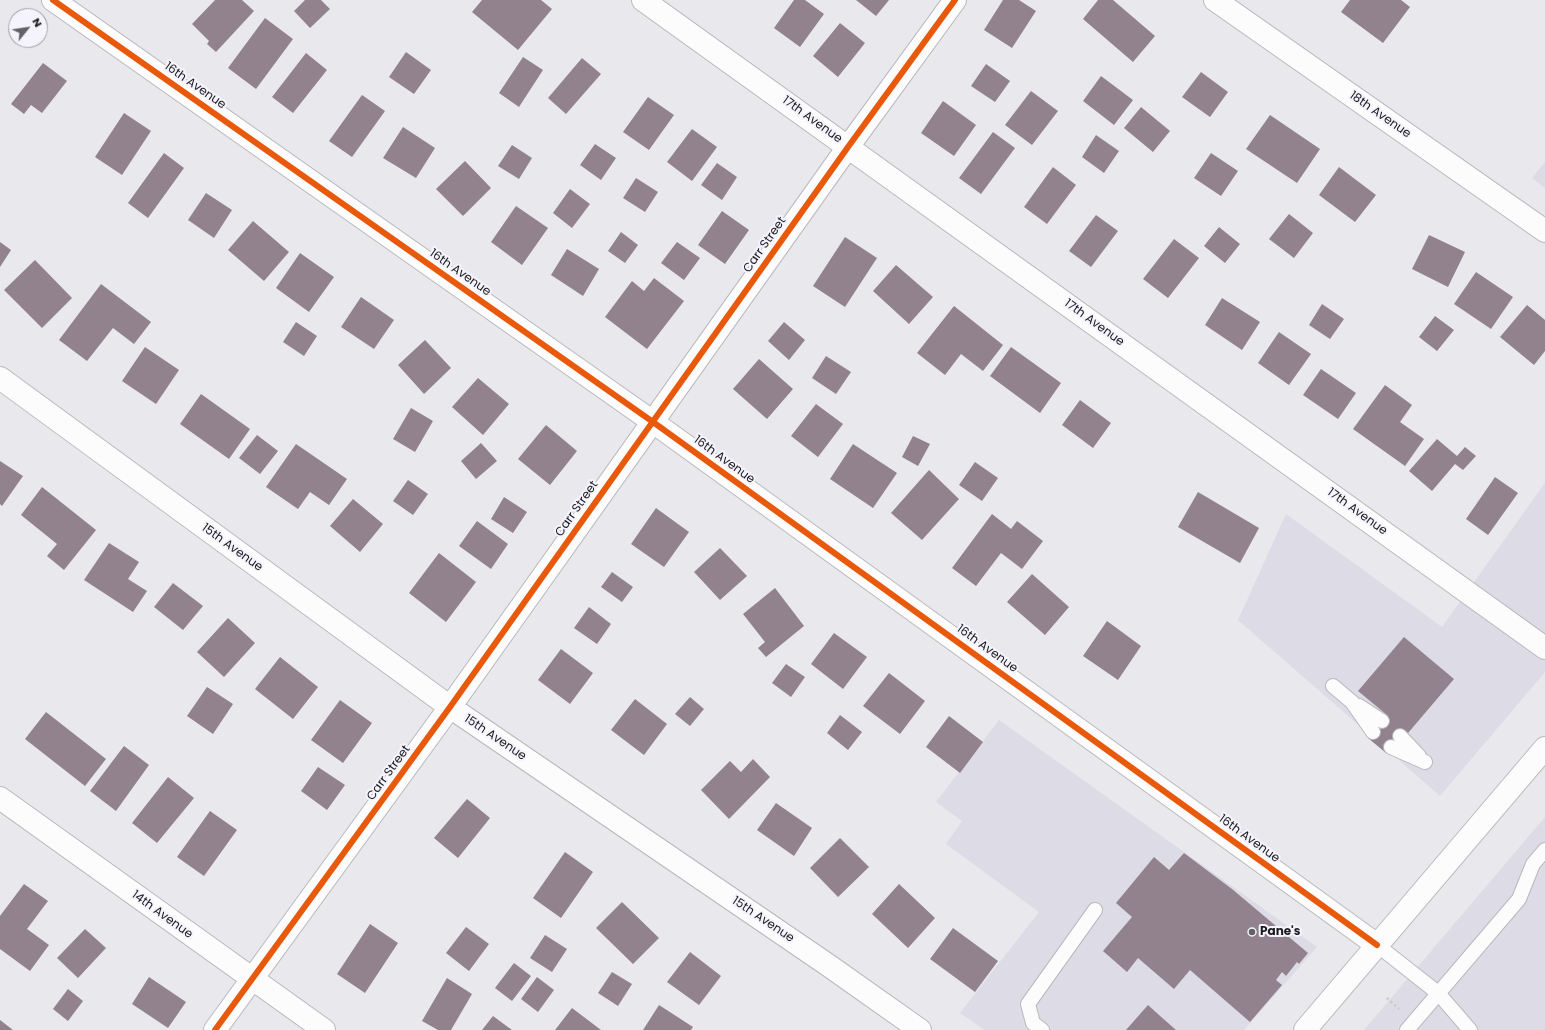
<!DOCTYPE html>
<style>
body{margin:0}
#map{position:relative;width:1545px;height:1030px;overflow:hidden;background:#e8e8ed;font-family:Poppins,sans-serif}
canvas{display:block}
.north{position:absolute;left:8px;top:8px;width:40px;height:40px;box-sizing:border-box;background:#f5f4fc;border:1px solid #9d9da3;border-radius:50%;rotate:60deg;font-size:11px;font-weight:700;line-height:16px;text-align:center;color:#1a1a1d}
.north::after{content:'';display:block;margin:auto;width:14px;height:18px;background:#626266;clip-path:polygon(50% 0,100% 100%,50% 72%,0 100%)}
</style>
<div id="map">
<canvas width="1545" height="1030"></canvas>
<div class="north">N</div>
</div>
<script>
const g = document.querySelector('canvas').getContext('2d');
g.lineJoin = 'round';
function paint(path, color) { g.fillStyle = color; g.fill(path, 'evenodd'); }
function strokePath(path, color, width, dash) { g.strokeStyle = color; g.lineWidth = width; g.lineCap = dash ? 'butt' : 'round'; g.setLineDash(dash || []); g.stroke(path); }
function drawText(font, color, halo, rows, align = 'center') {
  g.font = font + ' Poppins,sans-serif'; g.lineWidth = 4; g.setLineDash([]); g.textBaseline = 'middle'; g.strokeStyle = halo; g.fillStyle = color; for (const [text, x, y, turn = 0] of rows) {
    g.save(); g.translate(x, y); g.rotate((+turn || 0) * Math.PI / 180); g.textAlign = isNaN(turn) ? turn : align; if (halo) g.strokeText(text, 0, 0); g.fillText(text, 0, 0); g.restore();
  }
}
const built = new Path2D(`
 M 1545,162 L 1545,188 L 1532,178 Z
 M 1545,483 L 1545,672 L 1440,796 L 1238,620 L 1286,514 L 1442,627 Z
 M 999,720 L 1317,947 L 1244,1030 L 985,1030 L 960,1013 L 1039,912 L 946,844 L 962,821 L 936,802 Z
 M 1545,817 L 1545,1030 L 1364,1030 Z`);
const building = new Path2D(`
 M 215,0 L 242,0 L 254,11 L 216,52 L 207,44 L 209,41 L 192,24 Z
 M 305,0 L 321,0 L 330,9 L 310,28 L 294,11 Z
 M 482,0 L 541,0 L 552,9 L 518,50 L 472,12 Z
 M 794,0 L 805,0 L 824,14 L 800,47 L 774,28 Z
 M 856,0 L 889,0 L 876,16 Z
 M 1003,0 L 1019,0 L 1036,11 L 1012,48 L 984,30 Z
 M 1098,0 L 1113,0 L 1155,36 L 1133,62 L 1083,19 Z
 M 1350,0 L 1401,0 L 1410,7 L 1383,43 L 1341,12 Z
 M 265,18 L 293,39 L 256,89 L 228,68 Z
 M 840,23 L 865,43 L 838,77 L 813,56 Z
 M 406,52 L 431,70 L 414,94 L 389,77 Z
 M 306,53 L 327,70 L 293,113 L 272,97 Z
 M 523,57 L 543,70 L 519,107 L 499,93 Z
 M 582,58 L 601,74 L 566,114 L 548,98 Z
 M 43,63 L 67,81 L 42,113 L 31,105 L 24,114 L 11,104 Z
 M 986,64 L 1010,81 L 995,102 L 971,86 Z
 M 1201,72 L 1228,92 L 1210,117 L 1182,97 Z
 M 1101,76 L 1133,100 L 1114,125 L 1083,101 Z
 M 1031,91 L 1058,111 L 1032,145 L 1005,125 Z
 M 362,95 L 385,111 L 352,157 L 329,141 Z
 M 648,97 L 674,115 L 649,150 L 623,132 Z
 M 943,101 L 976,125 L 954,156 L 921,133 Z
 M 1141,107 L 1170,131 L 1153,152 L 1124,128 Z
 M 124,113 L 151,131 L 122,175 L 95,157 Z
 M 1270,115 L 1320,149 L 1297,183 L 1246,149 Z
 M 403,127 L 435,148 L 416,178 L 383,158 Z
 M 692,129 L 717,147 L 692,181 L 667,162 Z
 M 993,132 L 1015,148 L 981,194 L 959,178 Z
 M 1096,135 L 1119,151 L 1104,173 L 1082,157 Z
 M 595,144 L 616,158 L 601,180 L 580,165 Z
 M 512,145 L 532,158 L 519,179 L 498,166 Z
 M 164,153 L 184,168 L 148,218 L 128,203 Z
 M 1211,153 L 1238,171 L 1221,196 L 1194,178 Z
 M 465,161 L 491,188 L 463,216 L 436,189 Z
 M 717,163 L 737,177 L 722,200 L 701,185 Z
 M 1053,167 L 1076,185 L 1047,224 L 1024,207 Z
 M 1339,167 L 1376,195 L 1355,222 L 1319,195 Z
 M 636,178 L 658,192 L 645,212 L 623,198 Z
 M 570,189 L 590,204 L 572,228 L 553,213 Z
 M 206,193 L 232,210 L 214,238 L 188,220 Z
 M 516,206 L 548,228 L 522,265 L 491,242 Z
 M 722,211 L 749,230 L 725,264 L 698,245 Z
 M 1289,214 L 1313,233 L 1294,258 L 1269,239 Z
 M 1096,215 L 1118,231 L 1091,267 L 1069,251 Z
 M 253,221 L 289,252 L 264,281 L 228,250 Z
 M 1219,227 L 1240,244 L 1225,263 L 1204,246 Z
 M 621,232 L 638,245 L 625,263 L 608,251 Z
 M 1429,235 L 1465,252 L 1448,287 L 1412,269 Z
 M 845,237 L 877,258 L 845,307 L 813,286 Z
 M 1174,239 L 1199,258 L 1168,298 L 1143,279 Z
 M 0,242 L 11,250 L 0,267 Z
 M 677,242 L 700,258 L 684,280 L 661,263 Z
 M 567,249 L 599,269 L 583,296 L 551,275 Z
 M 300,253 L 334,277 L 309,312 L 276,288 Z
 M 35,260 L 72,298 L 42,328 L 4,290 Z
 M 896,265 L 933,297 L 909,324 L 873,291 Z
 M 1476,272 L 1513,297 L 1491,329 L 1454,304 Z
 M 654,278 L 684,301 L 647,349 L 605,317 L 632,281 L 644,291 Z
 M 101,284 L 151,322 L 134,344 L 113,328 L 87,361 L 59,340 Z
 M 361,297 L 394,320 L 374,349 L 341,327 Z
 M 1222,298 L 1260,322 L 1242,350 L 1205,325 Z
 M 1322,304 L 1344,319 L 1330,339 L 1309,325 Z
 M 1527,305 L 1545,320 L 1545,351 L 1534,365 L 1500,337 Z
 M 954,306 L 1003,345 L 983,371 L 961,354 L 945,375 L 917,353 Z
 M 1435,316 L 1454,330 L 1437,351 L 1419,337 Z
 M 296,322 L 317,336 L 304,356 L 283,342 Z
 M 784,322 L 805,340 L 789,360 L 768,341 Z
 M 1279,332 L 1311,354 L 1289,385 L 1258,363 Z
 M 425,340 L 451,368 L 424,394 L 398,365 Z
 M 145,347 L 179,370 L 156,404 L 122,381 Z
 M 1011,347 L 1061,383 L 1040,413 L 990,376 Z
 M 826,356 L 851,372 L 836,394 L 812,378 Z
 M 759,359 L 793,389 L 767,419 L 733,389 Z
 M 1321,369 L 1356,393 L 1338,419 L 1303,395 Z
 M 478,378 L 509,404 L 483,435 L 452,407 Z
 M 1385,385 L 1412,405 L 1400,422 L 1424,439 L 1405,466 L 1353,429 Z
 M 201,394 L 250,429 L 229,459 L 180,424 Z
 M 1080,400 L 1111,423 L 1093,448 L 1062,425 Z
 M 816,404 L 843,424 L 818,457 L 791,436 Z
 M 411,408 L 433,421 L 415,452 L 393,439 Z
 M 546,425 L 577,451 L 550,485 L 518,459 Z
 M 257,435 L 278,451 L 260,474 L 239,458 Z
 M 913,436 L 930,444 L 918,466 L 902,457 Z
 M 1437,439 L 1457,456 L 1465,447 L 1476,456 L 1463,470 L 1455,464 L 1432,491 L 1409,471 Z
 M 481,443 L 497,461 L 476,479 L 461,461 Z
 M 296,444 L 347,479 L 329,505 L 310,492 L 298,509 L 266,487 Z
 M 853,444 L 897,473 L 873,508 L 830,479 Z
 M 0,461 L 23,476 L 2,506 L 0,504 Z
 M 975,462 L 998,478 L 982,501 L 959,485 Z
 M 929,470 L 959,499 L 922,540 L 891,513 Z
 M 1495,477 L 1518,493 L 1488,535 L 1466,519 Z
 M 408,480 L 428,494 L 413,515 L 393,501 Z
 M 42,487 L 96,530 L 64,570 L 47,556 L 57,544 L 21,515 Z
 M 1198,492 L 1259,528 L 1240,563 L 1178,527 Z
 M 504,497 L 527,512 L 513,533 L 491,519 Z
 M 353,499 L 383,524 L 360,552 L 330,526 Z
 M 656,508 L 689,532 L 664,567 L 631,544 Z
 M 992,514 L 1011,529 L 1017,521 L 1043,541 L 1022,569 L 1001,553 L 976,586 L 952,568 Z
 M 477,521 L 508,544 L 491,569 L 459,546 Z
 M 109,543 L 139,562 L 128,579 L 147,591 L 133,612 L 84,580 Z
 M 720,548 L 747,576 L 720,600 L 694,572 Z
 M 439,553 L 476,582 L 446,622 L 409,593 Z
 M 612,572 L 633,587 L 622,602 L 601,587 Z
 M 1032,574 L 1069,607 L 1045,635 L 1007,602 Z
 M 173,583 L 203,606 L 183,630 L 154,607 Z
 M 775,588 L 804,626 L 766,657 L 758,648 L 765,642 L 743,614 Z
 M 589,607 L 611,624 L 597,644 L 574,628 Z
 M 228,618 L 255,643 L 224,677 L 197,652 Z
 M 1107,621 L 1141,646 L 1118,680 L 1083,656 Z
 M 834,633 L 867,657 L 843,689 L 811,664 Z
 M 1404,637 L 1454,679 L 1408,733 L 1405,731 L 1386,753 L 1368,738 L 1387,715 L 1358,691 Z
 M 561,649 L 593,673 L 570,704 L 538,680 Z
 M 280,657 L 318,687 L 293,719 L 255,689 Z
 M 786,664 L 805,677 L 791,697 L 772,683 Z
 M 889,673 L 925,701 L 900,734 L 863,706 Z
 M 207,687 L 233,704 L 213,734 L 187,716 Z
 M 690,697 L 704,709 L 690,726 L 675,714 Z
 M 635,699 L 667,724 L 644,755 L 611,730 Z
 M 340,700 L 372,723 L 343,763 L 311,740 Z
 M 46,712 L 106,759 L 85,786 L 25,739 Z
 M 840,715 L 862,732 L 848,750 L 827,733 Z
 M 949,716 L 983,742 L 960,773 L 926,747 Z
 M 124,746 L 149,765 L 116,811 L 90,791 Z
 M 753,759 L 770,777 L 729,819 L 701,790 L 730,761 L 741,772 Z
 M 318,767 L 345,785 L 327,810 L 301,791 Z
 M 168,777 L 194,798 L 157,843 L 132,823 Z
 M 467,799 L 490,818 L 458,858 L 434,838 Z
 M 776,803 L 812,828 L 794,856 L 757,830 Z
 M 210,811 L 237,830 L 204,876 L 177,857 Z
 M 840,838 L 869,867 L 838,897 L 810,868 Z
 M 565,852 L 593,872 L 561,918 L 533,898 Z
 M 1184,853 L 1232,889 L 1308,953 L 1299,964 L 1297,962 L 1286,976 L 1282,972 L 1276,980 L 1282,985 L 1250,1022 L 1190,970 L 1174,989 L 1138,958 L 1127,972 L 1103,951 L 1132,917 L 1116,903 L 1154,857 L 1169,870 Z
 M 24,884 L 48,901 L 27,929 L 49,945 L 30,971 L 0,949 L 0,916 Z
 M 899,884 L 935,918 L 908,948 L 872,914 Z
 M 622,902 L 659,938 L 633,964 L 596,928 Z
 M 370,924 L 398,943 L 365,993 L 337,974 Z
 M 466,927 L 489,944 L 469,971 L 446,953 Z
 M 953,928 L 998,961 L 975,992 L 930,959 Z
 M 85,929 L 106,948 L 78,978 L 57,958 Z
 M 545,935 L 567,949 L 552,972 L 530,958 Z
 M 690,952 L 721,976 L 699,1005 L 667,982 Z
 M 514,963 L 531,976 L 512,1001 L 495,988 Z
 M 612,972 L 632,984 L 618,1006 L 598,993 Z
 M 149,977 L 186,1002 L 168,1028 L 132,1004 Z
 M 537,977 L 554,990 L 538,1012 L 521,999 Z
 M 447,978 L 472,994 L 451,1030 L 438,1030 L 422,1021 Z
 M 68,989 L 83,1001 L 68,1021 L 53,1009 Z
 M 659,1005 L 693,1027 L 691,1030 L 643,1030 Z
 M 1148,1005 L 1159,1015 L 1176,1030 L 1126,1030 Z
 M 572,1008 L 601,1030 L 555,1030 Z
 M 493,1016 L 512,1030 L 482,1030 Z
 M 0,1020 L 13,1030 L 0,1030 Z`);
const path = new Path2D(`
 M 1387,998 L 1399,1009`);
const service = new Path2D(`
 M 1333,686 L 1352,702 L 1373,732
 M 1359,706 L 1382,721
 M 1400,736 L 1419,756
 M 1391,747 L 1425,762
 M 1377,945 L 1438,993 L 1470,1030
 M 1042,1030 L 1033,1023 L 1028,1004 L 1095,910
 M 1407,1030 L 1519,899 L 1533,864 L 1545,850`);
const minor = new Path2D(`
 M 53,0 L 653,422 L 1377,945
 M 643,0 L 1545,648
 M 1215,0 L 1545,231
 M 0,378 L 450,707 L 828,965 L 920,1030
 M 0,798 L 324,1030
 M 215,1030 L 450,707 L 848,147 L 955,0`);
const tertiary = new Path2D(`
 M 1305,1030 L 1545,748`);
const cycleway = new Path2D(`
 M 53,0 L 653,422 L 1377,945
 M 215,1030 L 450,707 L 848,147 L 955,0`);
const markers = [
 [1252,932,4,"#626266"]
];
const streetNames = [
 ["16th Avenue",195,86,35],
 ["18th Avenue",1380,115,35],
 ["17th Avenue",812,120,36],
 ["Carr Street",765,245,-55],
 ["16th Avenue",460,273,35],
 ["17th Avenue",1094,323,36],
 ["16th Avenue",724,460,36],
 ["Carr Street",577,509,-55],
 ["17th Avenue",1357,512,36],
 ["15th Avenue",232,548,36],
 ["16th Avenue",987,649,36],
 ["15th Avenue",495,738,34],
 ["Carr Street",389,773,-54],
 ["16th Avenue",1249,839,36],
 ["14th Avenue",162,915,36],
 ["15th Avenue",763,920,34]
];
const poiNames = [
 ["Pane's",1260,932]
];
paint(built, '#dcdbe6');
paint(building, '#91828e');
strokePath(service, '#b9b8bc', 16);
strokePath(minor, '#b9b8bc', 24);
strokePath(tertiary, '#b9b8bc', 24);
strokePath(path, '#c9c9ca', 2.5, [2, 3]);
strokePath(service, '#fcfcfc', 14);
strokePath(minor, '#fcfcfc', 22);
strokePath(tertiary, '#fcfcfc', 22);
strokePath(cycleway, '#e8590c', 6);
for (const [x, y, r, color] of markers) { const dot = new Path2D(); dot.arc(x, y, r, 0, 2 * Math.PI); g.fillStyle = color; g.fill(dot); strokePath(dot, '#f5f4fc', 1.5); }
drawText('12px', '#1a1a1d', '#f5f4fc', streetNames);
drawText('bold 12px', '#1a1a1d', '#f5f4fc', poiNames, 'left');
</script>
